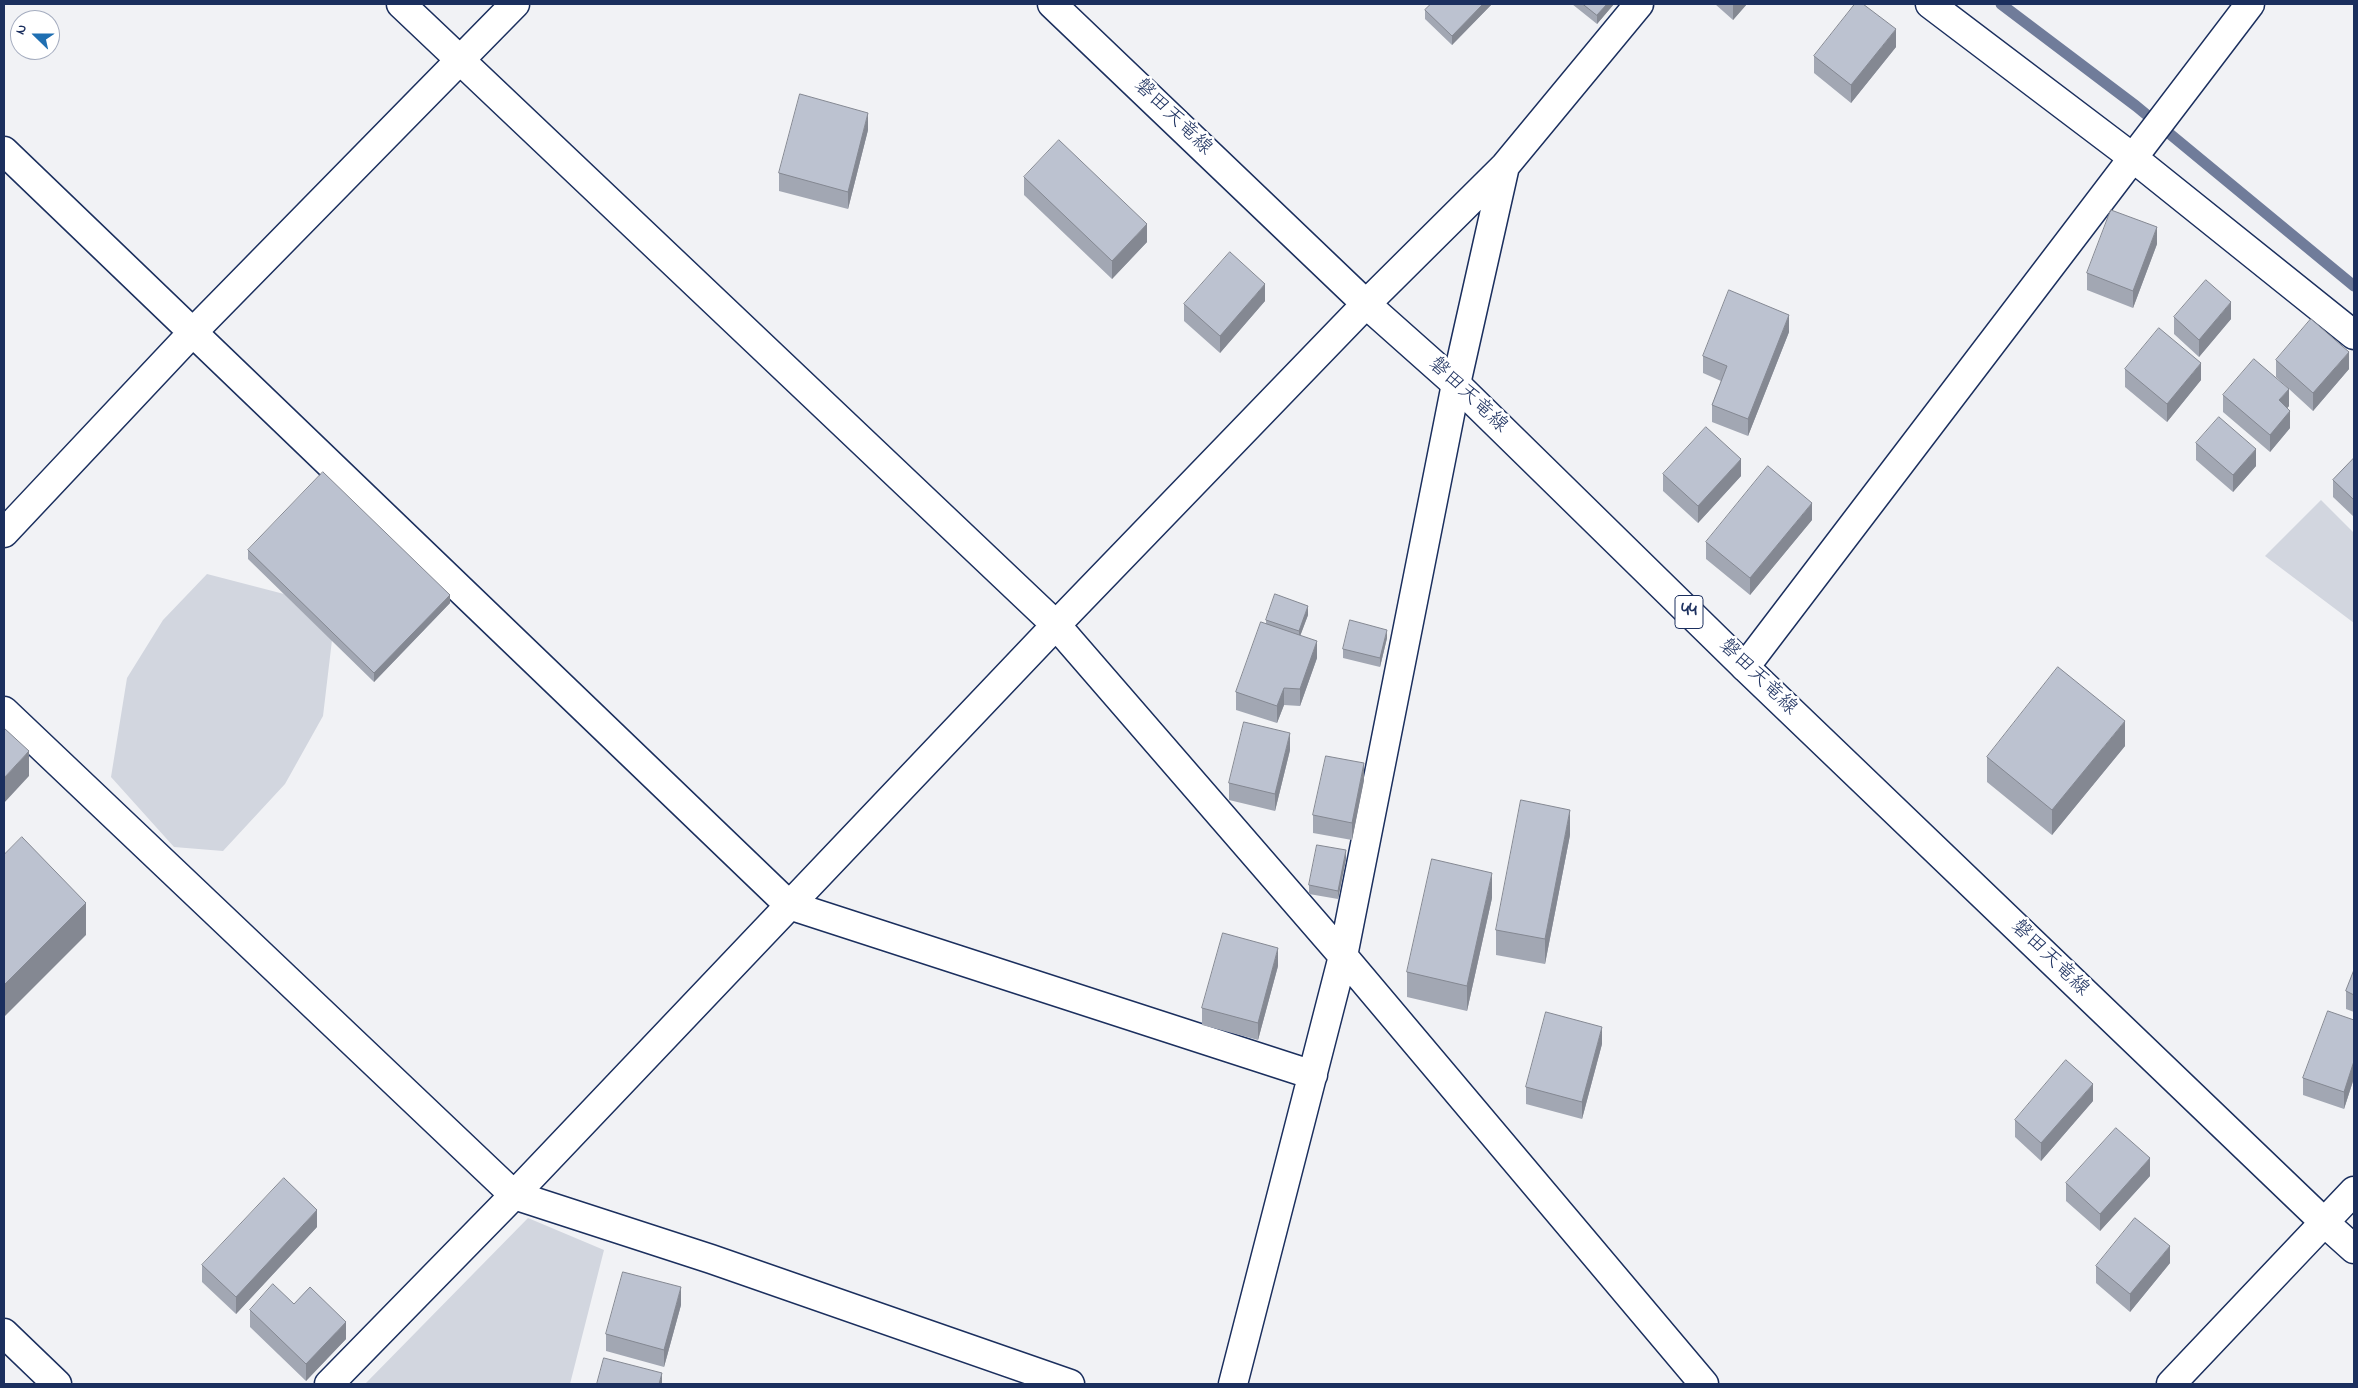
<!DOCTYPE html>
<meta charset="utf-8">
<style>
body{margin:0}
#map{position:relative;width:2358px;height:1388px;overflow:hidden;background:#f1f2f5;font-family:"Indie Flower",sans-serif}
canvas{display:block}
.frame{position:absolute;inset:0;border:5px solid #1b2f5e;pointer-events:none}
.north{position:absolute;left:10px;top:10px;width:50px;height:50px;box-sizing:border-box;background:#fff;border:1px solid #a4acbf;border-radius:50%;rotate:292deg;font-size:14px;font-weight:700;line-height:20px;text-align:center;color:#1b2f5e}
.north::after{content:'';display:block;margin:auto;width:18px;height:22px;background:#1f6fb2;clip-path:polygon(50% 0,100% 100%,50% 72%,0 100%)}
</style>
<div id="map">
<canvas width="2358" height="1388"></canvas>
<div class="frame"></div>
<div class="north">N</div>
</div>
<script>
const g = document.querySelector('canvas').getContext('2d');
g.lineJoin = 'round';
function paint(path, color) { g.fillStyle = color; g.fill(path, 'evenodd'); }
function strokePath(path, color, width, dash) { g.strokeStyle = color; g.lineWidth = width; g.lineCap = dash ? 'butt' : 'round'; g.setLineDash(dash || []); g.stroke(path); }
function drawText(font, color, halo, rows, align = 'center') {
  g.font = font + ' "Indie Flower","Klee One",sans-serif'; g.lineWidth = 5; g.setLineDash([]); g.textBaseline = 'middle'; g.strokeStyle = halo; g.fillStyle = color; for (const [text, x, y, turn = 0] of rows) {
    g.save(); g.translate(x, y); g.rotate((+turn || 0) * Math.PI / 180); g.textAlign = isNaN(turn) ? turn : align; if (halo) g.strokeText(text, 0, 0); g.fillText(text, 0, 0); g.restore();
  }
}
const green = new Path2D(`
 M 2321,500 L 2354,533 L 2354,623 L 2265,556 Z
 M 207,574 L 284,594 L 332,640 L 323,716 L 285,784 L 223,851 L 174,847 L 111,777 L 127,678 L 163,620 Z
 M 528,1218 L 604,1250 L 570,1384 L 365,1384 Z`);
const stream = new Path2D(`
 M 2001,4 L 2136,106 L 2354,286`);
const minor = new Path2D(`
 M 401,4 L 1056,625 L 1343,956 L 1704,1384
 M 1930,4 L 2132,157 L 2354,335
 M 4,151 L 789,905 L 1313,1075
 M 4,533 L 193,332 L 515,4
 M 1745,667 L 2250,4
 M 4,711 L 514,1195 L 711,1259 L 1070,1384
 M 329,1384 L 514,1195 L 1056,625 L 1366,304 L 1505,166 L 1639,4
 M 1233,1384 L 1343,956 L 1456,384 L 1505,166`);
const tertiary = new Path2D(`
 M 4,1333 L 57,1384
 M 2171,1384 L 2354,1191`);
const primary = new Path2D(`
 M 1052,4 L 1366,304 L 1456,384 L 1745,667 L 2325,1223 L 2354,1249`);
const wall = new Path2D(`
 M 1431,4 L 1492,4 L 1452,45 L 1425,19 L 1425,10 Z
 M 1572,4 L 1614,4 L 1597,24 Z
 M 1715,4 L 1747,4 L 1733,20 Z
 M 1896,47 L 1851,103 L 1814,73 L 1814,56 Z
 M 868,130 L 848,209 L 779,191 L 779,173 Z
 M 1024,177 L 1147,242 L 1112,279 L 1024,195 Z
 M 2157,244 L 2133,308 L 2087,290 L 2087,273 Z
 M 1265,301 L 1220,353 L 1184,321 L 1184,304 Z
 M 2174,317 L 2231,319 L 2199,357 L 2174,334 Z
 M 1789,332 L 1748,436 L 1712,422 L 1712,405 L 1721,381 L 1703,373 L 1703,356 Z
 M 2276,360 L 2349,369 L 2313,411 L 2276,377 Z
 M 2125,369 L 2201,380 L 2167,422 L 2125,387 Z
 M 2223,395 L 2289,406 L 2287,408 L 2290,428 L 2270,452 L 2223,412 Z
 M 2196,443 L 2256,466 L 2233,492 L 2196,460 Z
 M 2354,458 L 2354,517 L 2333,497 L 2333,480 Z
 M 1663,474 L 1741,476 L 1698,523 L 1663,491 Z
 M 1812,520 L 1750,595 L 1706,559 L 1706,542 Z
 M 248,550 L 450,603 L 374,682 L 248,559 Z
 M 1308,615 L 1300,636 L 1317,658 L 1300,706 L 1284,705 L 1277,723 L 1236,710 L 1236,692 L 1266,624 L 1266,620 Z
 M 1387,638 L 1380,667 L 1343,658 L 1343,649 Z
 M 2125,746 L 2052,835 L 1987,782 L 1987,757 Z
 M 1290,750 L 1275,811 L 1229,800 L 1229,783 Z
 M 1364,780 L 1352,840 L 1313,833 L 1313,815 Z
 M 1570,835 L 1545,964 L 1496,955 L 1496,930 Z
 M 1346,859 L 1338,899 L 1309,894 L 1309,885 Z
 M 1492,898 L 1467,1011 L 1407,997 L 1407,972 Z
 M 1278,966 L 1258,1040 L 1202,1025 L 1202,1008 Z
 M 2354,970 L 2354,1012 L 2346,1009 L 2346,991 Z
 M 2354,1020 L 2354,1078 L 2344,1109 L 2303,1095 L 2303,1078 Z
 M 1602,1044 L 1582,1119 L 1526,1104 L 1526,1087 Z
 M 2093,1101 L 2041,1161 L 2015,1137 L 2015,1120 Z
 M 2150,1176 L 2100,1231 L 2066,1201 L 2066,1183 Z
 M 317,1227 L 236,1314 L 202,1282 L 202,1265 Z
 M 2170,1263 L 2130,1312 L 2096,1283 L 2096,1266 Z
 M 294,1304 L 346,1339 L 306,1381 L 250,1327 L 250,1310 Z
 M 681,1305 L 664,1367 L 606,1351 L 606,1334 Z`);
const shadedWall = new Path2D(`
 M 1483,4 L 1492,4 L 1452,45 L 1452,36 Z
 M 1607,4 L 1614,4 L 1597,24 L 1597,15 Z
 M 1733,4 L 1747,4 L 1733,20 Z
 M 1896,29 L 1896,47 L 1851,103 L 1851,85 Z
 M 868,113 L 868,130 L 848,209 L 848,192 Z
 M 1147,224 L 1147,242 L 1112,279 L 1112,261 Z
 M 2157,227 L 2157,244 L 2133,308 L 2133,291 Z
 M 1265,284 L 1265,301 L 1220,353 L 1220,336 Z
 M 2231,302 L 2231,319 L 2199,357 L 2199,340 Z
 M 1789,315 L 1789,332 L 1748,436 L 1748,419 Z
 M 2349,352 L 2349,369 L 2313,411 L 2313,393 Z
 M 2201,363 L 2201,380 L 2167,422 L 2167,404 Z
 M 2289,389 L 2289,406 L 2279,418 L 2279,400 Z
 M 2290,411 L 2290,428 L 2270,452 L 2270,435 Z
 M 2256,449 L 2256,466 L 2233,492 L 2233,475 Z
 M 1741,459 L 1741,476 L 1698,523 L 1698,506 Z
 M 1812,503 L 1812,520 L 1750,595 L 1750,578 Z
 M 450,595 L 450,603 L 374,682 L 374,673 Z
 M 1308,606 L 1308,615 L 1299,639 L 1299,631 Z
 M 1387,630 L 1387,638 L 1380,667 L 1380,658 Z
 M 1317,641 L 1317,658 L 1300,706 L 1300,689 Z
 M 1284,688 L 1284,705 L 1277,723 L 1277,706 Z
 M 2125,721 L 2125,746 L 2052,835 L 2052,810 Z
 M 1290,733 L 1290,750 L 1275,811 L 1275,794 Z
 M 29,751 L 29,776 L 4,803 L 4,778 Z
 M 1364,763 L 1364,780 L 1352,840 L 1352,823 Z
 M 1570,810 L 1570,835 L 1545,964 L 1545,939 Z
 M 1346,850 L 1346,859 L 1338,899 L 1338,891 Z
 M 1492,873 L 1492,898 L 1467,1011 L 1467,986 Z
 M 86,903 L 86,935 L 4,1017 L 4,985 Z
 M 1278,948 L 1278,966 L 1258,1040 L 1258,1023 Z
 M 1602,1027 L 1602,1044 L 1582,1119 L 1582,1102 Z
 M 2354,1061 L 2354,1078 L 2344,1109 L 2344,1092 Z
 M 2093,1084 L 2093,1101 L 2041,1161 L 2041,1143 Z
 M 2150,1158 L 2150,1176 L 2100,1231 L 2100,1214 Z
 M 317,1210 L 317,1227 L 236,1314 L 236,1297 Z
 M 2170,1246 L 2170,1263 L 2130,1312 L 2130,1294 Z
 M 681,1287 L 681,1305 L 664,1367 L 664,1350 Z
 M 346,1322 L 346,1339 L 306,1381 L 306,1364 Z
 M 662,1373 L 662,1384 L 659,1384 Z`);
const building = new Path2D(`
 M 1431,4 L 1483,4 L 1452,36 L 1425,10 Z
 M 1583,4 L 1607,4 L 1597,15 Z
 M 1855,4 L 1863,4 L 1896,29 L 1851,85 L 1814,56 Z
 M 800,94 L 868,113 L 848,192 L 779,173 Z
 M 1059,140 L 1147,224 L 1112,261 L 1024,177 Z
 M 2111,210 L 2157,227 L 2133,291 L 2087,273 Z
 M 1230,252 L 1265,284 L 1220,336 L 1184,304 Z
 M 2206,280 L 2231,302 L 2199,340 L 2174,317 Z
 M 1729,290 L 1789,315 L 1748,419 L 1712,405 L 1727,366 L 1703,356 Z
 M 2311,319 L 2349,352 L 2313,393 L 2276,360 Z
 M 2159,328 L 2201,363 L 2167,404 L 2125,369 Z
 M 2254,359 L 2289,389 L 2279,400 L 2290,411 L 2270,435 L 2223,395 Z
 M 2219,417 L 2256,449 L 2233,475 L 2196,443 Z
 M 1706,427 L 1741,459 L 1698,506 L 1663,474 Z
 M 2354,458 L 2354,500 L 2333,480 Z
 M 1768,466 L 1812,503 L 1750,578 L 1706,542 Z
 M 323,472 L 450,595 L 374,673 L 248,550 Z
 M 1275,594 L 1308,606 L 1299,631 L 1266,620 Z
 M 1350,620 L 1387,630 L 1380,658 L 1343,649 Z
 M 1261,622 L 1317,641 L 1300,689 L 1284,688 L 1277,706 L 1236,692 Z
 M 2058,667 L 2125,721 L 2052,810 L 1987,757 Z
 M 1244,722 L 1290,733 L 1275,794 L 1229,783 Z
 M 4,728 L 29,751 L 4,778 Z
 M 1326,756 L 1364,763 L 1352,823 L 1313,815 Z
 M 1521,800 L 1570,810 L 1545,939 L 1496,930 Z
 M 22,837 L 86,903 L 4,985 L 4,855 Z
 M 1317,845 L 1346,850 L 1338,891 L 1309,885 Z
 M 1432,859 L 1492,873 L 1467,986 L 1407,972 Z
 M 1223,933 L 1278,948 L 1258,1023 L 1202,1008 Z
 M 2354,970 L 2354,995 L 2346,991 Z
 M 2328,1011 L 2354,1020 L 2354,1061 L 2344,1092 L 2303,1078 Z
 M 1546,1012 L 1602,1027 L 1582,1102 L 1526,1087 Z
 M 2066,1060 L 2093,1084 L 2041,1143 L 2015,1120 Z
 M 2116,1128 L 2150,1158 L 2100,1214 L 2066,1183 Z
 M 284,1178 L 317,1210 L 236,1297 L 202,1265 Z
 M 2135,1218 L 2170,1246 L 2130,1294 L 2096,1266 Z
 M 623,1272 L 681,1287 L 664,1350 L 606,1334 Z
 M 273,1284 L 294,1304 L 310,1287 L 346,1322 L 306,1364 L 250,1310 Z
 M 604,1358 L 662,1373 L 659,1384 L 597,1384 Z`);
const shields = [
 [1689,612,28]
];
const shieldNames = [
 ["44",1689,612]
];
const streetNames = [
 ["磐田天竜線",1172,118,44],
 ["磐田天竜線",1467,396,43],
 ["磐田天竜線",1757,678,44],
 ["磐田天竜線",2049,959,44]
];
paint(green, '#d2d6df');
strokePath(stream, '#707c9a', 11);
strokePath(minor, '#1b2f5e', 31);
strokePath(tertiary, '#1b2f5e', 31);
strokePath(primary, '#1b2f5e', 31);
strokePath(minor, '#fff', 28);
strokePath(tertiary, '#fff', 28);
strokePath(primary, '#fff', 28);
paint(wall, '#a2a7b3');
paint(shadedWall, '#848892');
paint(building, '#bcc2d0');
strokePath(building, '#848892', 1);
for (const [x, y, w] of shields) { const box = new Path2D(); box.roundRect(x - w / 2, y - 16.5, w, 33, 4); g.fillStyle = '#fff'; g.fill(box); strokePath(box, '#1b2f5e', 1); }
drawText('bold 19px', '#1b2f5e', null, shieldNames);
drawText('20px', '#1b2f5e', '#fff', streetNames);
</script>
